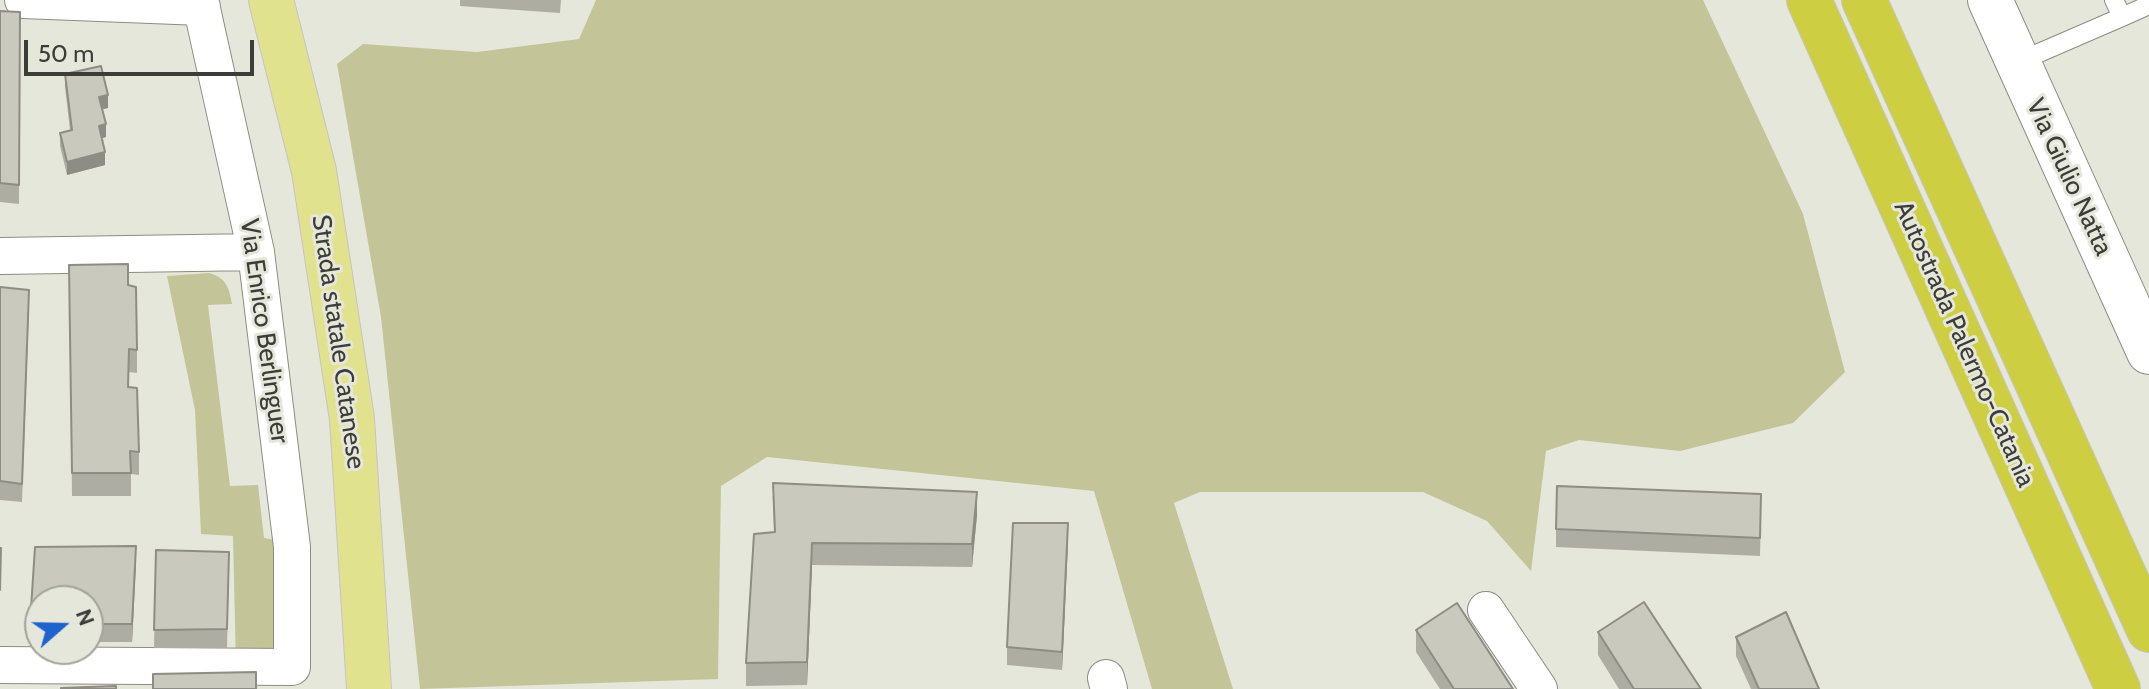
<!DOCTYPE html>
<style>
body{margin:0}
#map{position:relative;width:2149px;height:689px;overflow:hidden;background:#e6e7db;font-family:Cabin,sans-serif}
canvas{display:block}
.north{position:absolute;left:24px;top:585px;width:80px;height:80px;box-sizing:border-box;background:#e6e7db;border:2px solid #a2a39a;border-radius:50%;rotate:70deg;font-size:22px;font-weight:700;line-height:32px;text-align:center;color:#3c3d38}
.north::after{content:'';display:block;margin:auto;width:28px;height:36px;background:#1e63ce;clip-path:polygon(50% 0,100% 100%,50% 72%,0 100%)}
.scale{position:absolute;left:24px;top:40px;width:230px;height:36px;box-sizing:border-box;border:4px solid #3c3d38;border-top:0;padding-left:10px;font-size:24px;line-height:28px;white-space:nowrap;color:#3c3d38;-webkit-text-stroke:6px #e6e7db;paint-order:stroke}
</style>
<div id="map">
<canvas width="2149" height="689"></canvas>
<div class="north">N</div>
<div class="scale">50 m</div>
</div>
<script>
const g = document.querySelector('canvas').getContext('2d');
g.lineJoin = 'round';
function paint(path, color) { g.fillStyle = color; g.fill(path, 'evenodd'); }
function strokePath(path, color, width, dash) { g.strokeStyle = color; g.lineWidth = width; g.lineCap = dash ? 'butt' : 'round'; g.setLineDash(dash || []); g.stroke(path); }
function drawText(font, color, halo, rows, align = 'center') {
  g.font = font + ' Cabin,sans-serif'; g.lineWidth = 6; g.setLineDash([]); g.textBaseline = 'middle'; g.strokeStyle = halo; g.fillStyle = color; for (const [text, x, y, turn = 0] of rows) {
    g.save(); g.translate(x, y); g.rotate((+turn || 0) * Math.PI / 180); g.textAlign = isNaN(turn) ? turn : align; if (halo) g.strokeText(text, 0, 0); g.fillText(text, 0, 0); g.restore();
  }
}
const green = new Path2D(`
 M 596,0 L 1703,0 L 1803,214 L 1845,372 L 1793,423 L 1680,451 L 1579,440 L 1546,451 L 1531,571 L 1487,521 L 1423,492 L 1200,492 L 1174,503 L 1233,689 L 1152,689 L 1094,491 L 767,457 L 721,486 L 718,679 L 420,689 L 381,317 L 337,64 L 363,44 L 477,52 L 579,39 Z
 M 209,273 C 227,278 229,288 232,304 L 208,305 L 230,486 L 258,485 L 264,538 L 275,540 L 279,653 L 236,666 L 233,536 L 201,534 L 195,410 L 167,276 Z`);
const lane = new Path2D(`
 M 2114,0 L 2122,17 L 2149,5
 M 2018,62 L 2122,17`);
const street = new Path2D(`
 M 23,0 L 202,7
 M 0,256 L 256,252
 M 1486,610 L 1539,689
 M 0,665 L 292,667 L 292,547 L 256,252 L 200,0
 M 1106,678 L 1109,689`);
const secondary = new Path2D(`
 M 1990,0 L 2149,352`);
const primary = new Path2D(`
 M 271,0 L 314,171 L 352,419 L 369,689`);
const highway = new Path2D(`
 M 1809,0 L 2118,689
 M 1864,0 L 2149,630`);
const wall = new Path2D(`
 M 460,0 L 561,0 L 560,13 L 460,6 Z
 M 0,11 L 20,12 L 19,204 L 0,202 Z
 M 65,74 L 108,108 L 102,109 L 106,137 L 102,138 L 105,165 L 67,175 L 60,146 L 60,133 L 70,130 L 65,87 Z
 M 69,265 L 128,285 L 137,350 L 137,373 L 129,372 L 129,387 L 139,452 L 139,475 L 131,474 L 131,496 L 72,496 Z
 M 0,287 L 29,308 L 22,502 L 0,500 Z
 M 773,483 L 977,515 L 972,567 L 812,565 L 807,685 L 746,686 L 746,663 L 774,532 Z
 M 1761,513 L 1760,556 L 1556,547 L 1556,529 Z
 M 1068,542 L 1062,670 L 1007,665 L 1007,647 Z
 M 136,546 L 132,642 L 88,642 L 88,601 L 40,601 L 40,642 L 30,642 L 35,547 Z
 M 156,550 L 229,571 L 227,648 L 154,648 Z
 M 1416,630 L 1513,689 L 1440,689 L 1416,652 Z
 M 1598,632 L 1701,689 L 1619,689 L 1598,655 Z
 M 1736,637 L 1819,689 L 1751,689 L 1736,656 Z`);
const shadedWall = new Path2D(`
 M 108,95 L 108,108 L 99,110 L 99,97 Z
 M 106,124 L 106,137 L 99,139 L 99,126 Z
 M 105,152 L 105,165 L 67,175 L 67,162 Z
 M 977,492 L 977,515 L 972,567 L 972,544 Z
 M 1068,523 L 1068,542 L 1062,670 L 1062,652 Z
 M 812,543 L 812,565 L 807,685 L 807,662 Z
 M 136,546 L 136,564 L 132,642 L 132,624 Z`);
const building = new Path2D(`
 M 0,11 L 20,12 L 19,185 L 0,183 Z
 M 101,66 L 108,95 L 99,97 L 106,124 L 99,126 L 105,152 L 67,162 L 60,133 L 72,130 L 65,74 Z
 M 128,264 L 128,285 L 136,287 L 137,350 L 129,349 L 128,387 L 137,388 L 139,452 L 130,451 L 131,473 L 72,473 L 69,265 Z
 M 0,287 L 29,290 L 22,484 L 0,481 Z
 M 773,483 L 977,492 L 972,544 L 812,543 L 807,662 L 746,663 L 754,534 L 775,532 Z
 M 1557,486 L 1761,494 L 1760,538 L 1556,529 Z
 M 1013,523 L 1068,523 L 1062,652 L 1007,647 Z
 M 136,546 L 132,624 L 88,624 L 88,601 L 40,601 L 40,624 L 30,624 L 35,547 Z
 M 0,548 L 1,548 L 0,590 Z
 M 156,550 L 229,552 L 227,629 L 154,630 Z
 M 1644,602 L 1701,689 L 1634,689 L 1598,632 Z
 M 1457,603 L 1513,689 L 1454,689 L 1416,630 Z
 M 1786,612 L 1819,689 L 1759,689 L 1736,637 Z
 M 256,672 L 256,689 L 153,689 L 153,674 Z
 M 116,686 L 116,689 L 61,689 L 61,688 Z`);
const streetNames = [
 ["Via Giulio Natta",2069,177,65],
 ["Via Enrico Berlinguer",264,331,82],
 ["Strada statale Catanese",338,342,82],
 ["Autostrada Palermo-Catania",1964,344,66]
];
paint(green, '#c3c599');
strokePath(lane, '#8c8c81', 20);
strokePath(street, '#8c8c81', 38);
strokePath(secondary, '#8c8c81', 46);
strokePath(primary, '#c4c5c3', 46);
strokePath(highway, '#c4c5c3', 46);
strokePath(lane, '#fff', 18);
strokePath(street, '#fff', 36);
strokePath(secondary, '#fff', 44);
strokePath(primary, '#e1e28e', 44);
strokePath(highway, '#cdce42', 44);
paint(wall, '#adada3');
paint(shadedWall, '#8d8d85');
paint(building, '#c9c9be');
strokePath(building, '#8d8d85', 2);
drawText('26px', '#3c3d38', '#e6e7db', streetNames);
</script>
